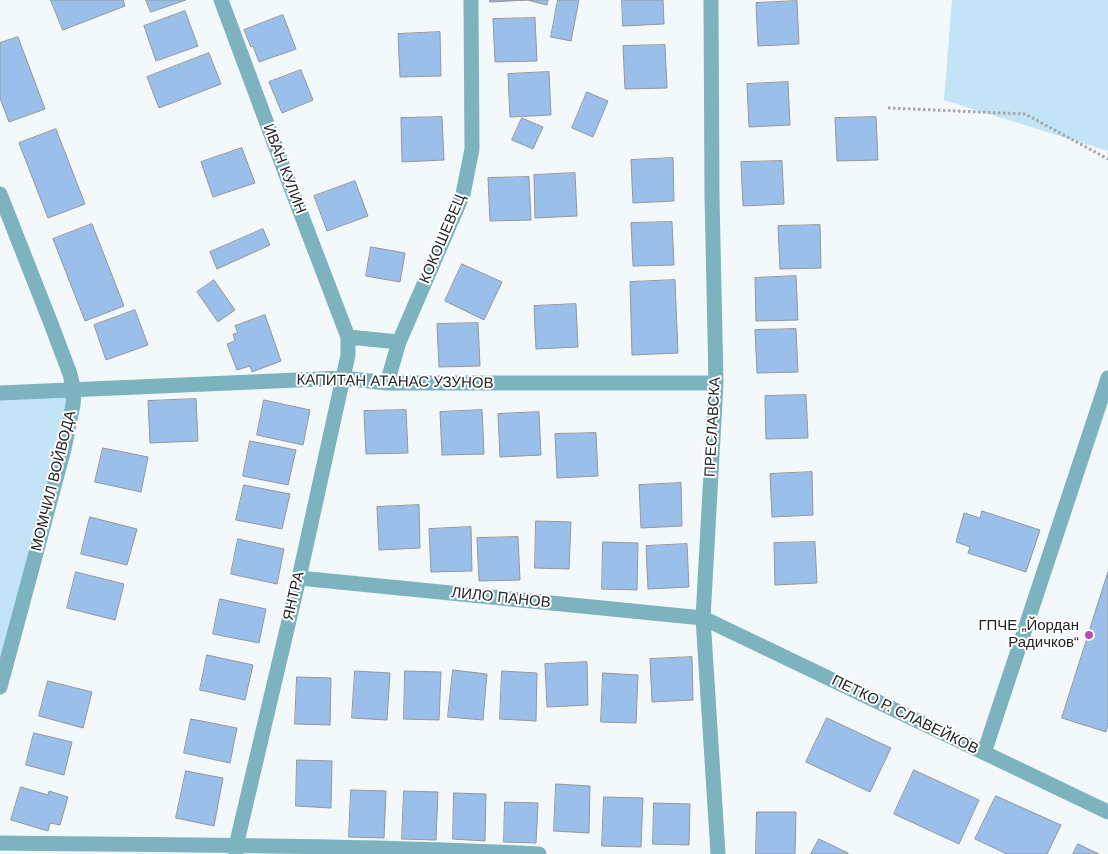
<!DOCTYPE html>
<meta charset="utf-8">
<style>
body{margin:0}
canvas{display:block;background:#f3f8fb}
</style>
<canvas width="1108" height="854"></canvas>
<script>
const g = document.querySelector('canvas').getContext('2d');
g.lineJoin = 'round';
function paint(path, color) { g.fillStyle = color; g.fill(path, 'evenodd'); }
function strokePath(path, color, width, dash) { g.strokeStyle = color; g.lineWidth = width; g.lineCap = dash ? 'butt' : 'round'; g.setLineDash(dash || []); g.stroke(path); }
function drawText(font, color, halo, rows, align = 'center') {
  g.font = font + ' Helvetica,sans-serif'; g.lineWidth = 4; g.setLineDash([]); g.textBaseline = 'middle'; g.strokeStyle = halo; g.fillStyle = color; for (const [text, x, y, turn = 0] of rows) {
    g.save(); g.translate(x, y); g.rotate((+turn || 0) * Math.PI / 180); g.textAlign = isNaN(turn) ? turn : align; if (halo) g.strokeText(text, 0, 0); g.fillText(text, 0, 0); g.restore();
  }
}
const green = new Path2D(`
 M 952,0 L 1108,0 L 1108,151 L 944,100 Z
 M 74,391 L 0,687 L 0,393 Z`);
const building = new Path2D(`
 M 51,0 L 123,0 L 125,6 L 63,30 Z
 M 146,0 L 186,0 L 151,12 Z
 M 490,0 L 548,0 L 547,5 L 527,0 L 490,2 Z
 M 558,0 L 579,0 L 571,41 L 551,37 Z
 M 622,0 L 663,0 L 664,24 L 623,26 Z
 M 797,1 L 799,44 L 758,46 L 756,3 Z
 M 185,11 L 198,46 L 156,61 L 144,26 Z
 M 283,15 L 296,49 L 259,62 L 253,46 L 251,47 L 244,30 Z
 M 535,18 L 537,61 L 495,62 L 493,19 Z
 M 440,32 L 441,76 L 400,77 L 398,34 Z
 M 18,37 L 45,109 L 9,122 L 0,98 L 0,43 Z
 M 665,45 L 667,88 L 625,89 L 623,46 Z
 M 209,53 L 221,84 L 159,108 L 147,77 Z
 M 301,70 L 313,100 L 282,113 L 269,82 Z
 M 549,72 L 551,115 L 510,117 L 508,74 Z
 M 788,82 L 790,125 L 749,127 L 747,84 Z
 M 587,92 L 608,101 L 593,137 L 572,128 Z
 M 442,117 L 444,160 L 402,162 L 401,118 Z
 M 876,117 L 878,160 L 837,161 L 835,118 Z
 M 522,118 L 543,127 L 533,149 L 512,140 Z
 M 56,129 L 85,204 L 48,218 L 19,143 Z
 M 242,148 L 255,183 L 213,197 L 201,162 Z
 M 673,158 L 674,201 L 633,203 L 631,160 Z
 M 782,161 L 784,204 L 743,206 L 741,162 Z
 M 575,173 L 577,216 L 535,218 L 534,175 Z
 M 529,177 L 531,220 L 490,221 L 488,178 Z
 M 355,181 L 368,216 L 327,231 L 314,196 Z
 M 672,222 L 674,265 L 633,266 L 631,223 Z
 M 92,224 L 124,306 L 85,321 L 53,239 Z
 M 820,225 L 821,268 L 780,269 L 778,226 Z
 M 263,229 L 270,245 L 217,269 L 210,252 Z
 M 371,247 L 405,253 L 400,282 L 366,276 Z
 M 462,264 L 502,282 L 484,320 L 445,301 Z
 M 796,276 L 798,320 L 756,321 L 755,278 Z
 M 214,280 L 235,310 L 218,322 L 197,292 Z
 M 675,280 L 678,353 L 632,355 L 630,282 Z
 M 576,304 L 578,347 L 536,349 L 534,306 Z
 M 135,310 L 148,345 L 106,360 L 94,325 Z
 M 265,315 L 281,361 L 252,372 L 250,366 L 237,370 L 227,344 L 235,341 L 233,334 L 238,333 L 235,326 Z
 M 478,323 L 480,366 L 439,367 L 437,324 Z
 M 796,329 L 798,372 L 757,373 L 755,330 Z
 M 806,395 L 808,438 L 766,439 L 765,396 Z
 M 196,399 L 198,441 L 150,443 L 148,401 Z
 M 264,400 L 310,410 L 303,445 L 257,435 Z
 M 406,410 L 408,453 L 366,454 L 364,411 Z
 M 482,410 L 484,454 L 442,455 L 440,412 Z
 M 539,412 L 541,455 L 500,457 L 498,414 Z
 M 596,433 L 598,476 L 557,478 L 555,434 Z
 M 250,441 L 296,450 L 288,485 L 243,476 Z
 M 103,448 L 148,457 L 141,492 L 95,482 Z
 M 812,472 L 813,515 L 772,517 L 770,474 Z
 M 681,483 L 682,526 L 641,528 L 639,485 Z
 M 244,485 L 290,494 L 282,529 L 236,520 Z
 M 419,505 L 420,548 L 379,550 L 377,507 Z
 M 982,511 L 1040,530 L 1026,572 L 968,553 L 970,547 L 956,542 L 964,513 L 980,518 Z
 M 90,517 L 137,529 L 127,565 L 81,554 Z
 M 536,521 L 571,522 L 569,569 L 535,568 Z
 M 471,527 L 472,571 L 431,572 L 429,529 Z
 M 518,537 L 520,580 L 479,581 L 477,538 Z
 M 238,539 L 284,549 L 277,584 L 231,574 Z
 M 603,542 L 638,543 L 637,590 L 602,589 Z
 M 815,542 L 817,583 L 775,585 L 774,543 Z
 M 687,544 L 689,587 L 648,589 L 646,546 Z
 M 76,572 L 124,584 L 115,620 L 67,608 Z
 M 1108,572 L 1108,724 L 1106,732 L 1062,718 Z
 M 220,599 L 266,609 L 259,643 L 213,634 Z
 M 207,655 L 253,665 L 245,700 L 200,690 Z
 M 692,657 L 693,700 L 652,702 L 650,659 Z
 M 587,662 L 588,705 L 547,707 L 545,664 Z
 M 453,670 L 487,674 L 483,720 L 448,717 Z
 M 355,671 L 390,673 L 387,720 L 352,718 Z
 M 405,671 L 441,672 L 439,720 L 404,719 Z
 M 502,671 L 537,673 L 536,721 L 500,719 Z
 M 603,673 L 638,675 L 636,723 L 601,722 Z
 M 297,677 L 331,678 L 330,725 L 295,724 Z
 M 48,681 L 92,692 L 83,728 L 39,716 Z
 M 827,718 L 891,748 L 870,792 L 806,762 Z
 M 191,719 L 237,728 L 230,763 L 184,753 Z
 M 34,733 L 72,742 L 64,775 L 26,765 Z
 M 297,760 L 332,761 L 331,808 L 296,806 Z
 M 914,770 L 979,800 L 959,844 L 894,814 Z
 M 186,771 L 223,778 L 214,826 L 176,818 Z
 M 556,784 L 590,786 L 589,833 L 554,831 Z
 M 21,787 L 48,795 L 49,791 L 68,797 L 60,825 L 50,823 L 48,831 L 11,820 Z
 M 351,790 L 386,791 L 384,838 L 349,837 Z
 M 404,791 L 438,792 L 436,840 L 402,839 Z
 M 454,793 L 486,794 L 485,841 L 453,839 Z
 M 996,796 L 1061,825 L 1047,854 L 1007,854 L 975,839 Z
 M 604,797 L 643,798 L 641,847 L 602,846 Z
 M 505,802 L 538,803 L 536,843 L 504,842 Z
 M 654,803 L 690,804 L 689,845 L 653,844 Z
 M 757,812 L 796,812 L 795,854 L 756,854 Z
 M 819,839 L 848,853 L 848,854 L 811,854 Z
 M 1078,844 L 1099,854 L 1073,854 Z`);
const path = new Path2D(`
 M 888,108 L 1025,114 L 1108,159`);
const street = new Path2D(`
 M 221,0 L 285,172 L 348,337 L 348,355 L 299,578 L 236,846 L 236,854
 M 711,0 L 712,196 L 716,383 L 703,618 L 718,854
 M 0,194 L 50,321 L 70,374 L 74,391 L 73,405 L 64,449 L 0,687
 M 348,337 L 399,342
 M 387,383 L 399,342 L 463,194 L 472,149 L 471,0
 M 0,393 L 343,378 L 387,383 L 716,383
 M 299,578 L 703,618 L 1108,812
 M 984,753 L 1108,378
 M 0,843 C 180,845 360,845 539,854`);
const markers = [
 [1089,635,5,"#b84fb2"]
];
const streetNames = [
 ["ИВАН КУЛИН",284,169,69],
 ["КОКОШЕВЕЦ",443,239,-67],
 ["КАПИТАН АТАНАС УЗУНОВ",395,382,1],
 ["ПРЕСЛАВСКА",713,427,-87],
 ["МОМЧИЛ ВОЙВОДА",54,481,-76],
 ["ЯНТРА",294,596,-77],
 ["ЛИЛО ПАНОВ",501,598,6],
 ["ПЕТКО Р. СЛАВЕЙКОВ",905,715,26]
];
const poiNames = [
 ["ГПЧЕ „Йордан",1079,626],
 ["Радичков“",1079,643]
];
paint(green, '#c3e4f7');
paint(building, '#9abfeb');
strokePath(building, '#94979a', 1);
strokePath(path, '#a5a8aa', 3, [2.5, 2.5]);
strokePath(street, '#7cb3bf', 15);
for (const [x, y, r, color] of markers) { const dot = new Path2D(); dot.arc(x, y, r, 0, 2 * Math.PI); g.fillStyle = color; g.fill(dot); strokePath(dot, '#fff', 2); }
drawText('15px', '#232425', '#fff', streetNames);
drawText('15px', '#232425', '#fff', poiNames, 'right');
</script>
